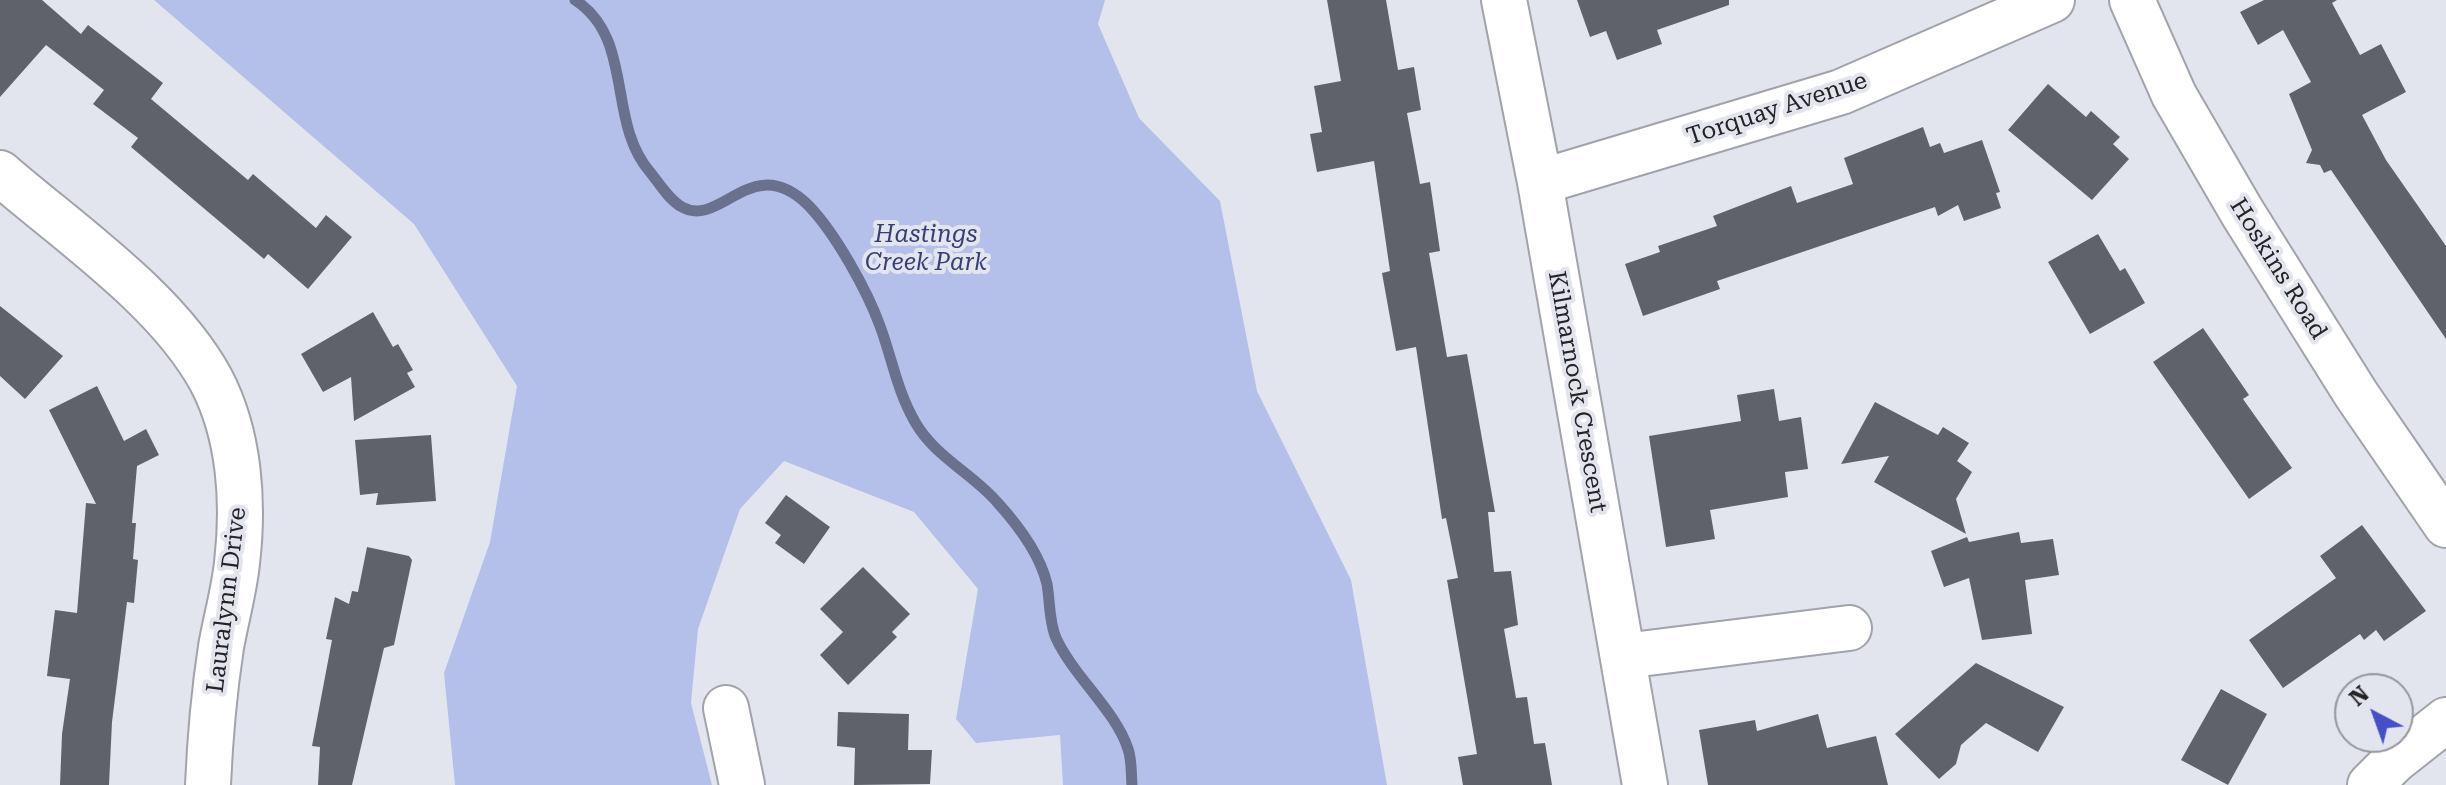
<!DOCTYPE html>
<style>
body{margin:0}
#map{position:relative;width:2446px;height:785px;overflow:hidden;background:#e3e5ee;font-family:"Roboto Serif",serif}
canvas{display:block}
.north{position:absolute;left:2334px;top:673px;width:80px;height:80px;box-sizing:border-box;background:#e3e5ee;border:2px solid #96979e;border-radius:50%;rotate:319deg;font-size:22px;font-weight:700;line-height:32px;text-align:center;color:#232326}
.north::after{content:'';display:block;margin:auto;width:28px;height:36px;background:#4550c5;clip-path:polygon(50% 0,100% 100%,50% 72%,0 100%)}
</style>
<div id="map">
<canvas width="2446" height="785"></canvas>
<div class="north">N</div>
</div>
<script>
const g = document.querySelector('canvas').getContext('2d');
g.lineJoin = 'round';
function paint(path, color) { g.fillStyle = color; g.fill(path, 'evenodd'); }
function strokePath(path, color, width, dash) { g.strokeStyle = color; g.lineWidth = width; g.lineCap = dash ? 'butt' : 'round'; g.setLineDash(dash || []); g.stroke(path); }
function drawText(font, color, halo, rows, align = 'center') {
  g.font = font + ' "Roboto Serif",serif'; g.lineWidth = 8; g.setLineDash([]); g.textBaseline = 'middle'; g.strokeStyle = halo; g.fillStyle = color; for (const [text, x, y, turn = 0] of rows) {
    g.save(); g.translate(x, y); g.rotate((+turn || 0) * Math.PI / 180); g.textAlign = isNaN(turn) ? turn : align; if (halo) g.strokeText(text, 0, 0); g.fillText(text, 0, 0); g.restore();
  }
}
const green = new Path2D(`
 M 154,0 L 1105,0 L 1098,24 L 1139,118 L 1220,201 L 1257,391 L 1351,580 L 1387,785 L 1063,785 L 1060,735 L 976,743 L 956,719 L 978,589 L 914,512 L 784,461 L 740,509 L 698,629 L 691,703 L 712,785 L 455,785 L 444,673 L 490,542 L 517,386 L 414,224 Z`);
const stream = new Path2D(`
 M 575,0 C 635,39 606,121 650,172 C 659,183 669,200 682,207 C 721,229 752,149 809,206 C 835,233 867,290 880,326 C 892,358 897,391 915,422 C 935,457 972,473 997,502 C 1017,524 1040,554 1047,584 C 1050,601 1049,622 1056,638 C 1074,677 1116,711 1128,749 C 1132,760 1131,774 1132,785`);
const building = new Path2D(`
 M 0,0 L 42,0 L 81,34 L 88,25 L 163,83 L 151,99 L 248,180 L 253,174 L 316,228 L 326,215 L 352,237 L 308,289 L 268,254 L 264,259 L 131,147 L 138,138 L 93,104 L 104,90 L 46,45 L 0,97 Z
 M 1327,0 L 1386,0 L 1398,70 L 1414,67 L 1421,110 L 1407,113 L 1420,184 L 1430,182 L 1440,251 L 1429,253 L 1447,357 L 1467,354 L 1495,512 L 1488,512 L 1494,572 L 1511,571 L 1518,625 L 1504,629 L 1516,698 L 1527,697 L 1534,744 L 1545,743 L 1552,785 L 1463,785 L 1458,757 L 1477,754 L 1447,580 L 1458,578 L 1446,518 L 1442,519 L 1416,347 L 1396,351 L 1382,273 L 1390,271 L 1374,161 L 1317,172 L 1310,134 L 1322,132 L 1314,86 L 1341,81 Z
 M 1577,0 L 1729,0 L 1729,5 L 1657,30 L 1662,44 L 1617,60 L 1606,31 L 1590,37 Z
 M 2264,0 L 2337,0 L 2332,3 L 2360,55 L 2381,44 L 2406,92 L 2362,115 L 2386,160 L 2446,246 L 2446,339 L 2331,170 L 2324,173 L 2320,165 L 2306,163 L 2312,150 L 2289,94 L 2311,82 L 2283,30 L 2258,45 L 2240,12 Z
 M 2048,84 L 2086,117 L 2091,111 L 2120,137 L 2113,144 L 2129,159 L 2092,200 L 2008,130 Z
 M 1923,127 L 1930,147 L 1940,143 L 1944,153 L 1982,140 L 2000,192 L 1996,193 L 2001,208 L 1964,221 L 1958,205 L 1938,216 L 1935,207 L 1717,281 L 1720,289 L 1643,316 L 1625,264 L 1660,252 L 1658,246 L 1717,226 L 1713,216 L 1791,186 L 1797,203 L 1853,184 L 1844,158 Z
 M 2098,234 L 2120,271 L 2125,268 L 2145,303 L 2090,334 L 2048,262 Z
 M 0,306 L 63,356 L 25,399 L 0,376 Z
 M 373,312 L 393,347 L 398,344 L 413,370 L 407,373 L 415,387 L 354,421 L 351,377 L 323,392 L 301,354 Z
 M 2203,328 L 2249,395 L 2243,399 L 2292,468 L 2249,499 L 2153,362 Z
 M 97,386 L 124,441 L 146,429 L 159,455 L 137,466 L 132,523 L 136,523 L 133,559 L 138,560 L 134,603 L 127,602 L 112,722 L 109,785 L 60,785 L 62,734 L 70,679 L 47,676 L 55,610 L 77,613 L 86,503 L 96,504 L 49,410 Z
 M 1774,389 L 1779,421 L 1801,417 L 1808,469 L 1785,472 L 1788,497 L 1710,510 L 1715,539 L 1666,547 L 1649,436 L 1741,421 L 1737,395 Z
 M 1875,402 L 1938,435 L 1943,427 L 1969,443 L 1957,461 L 1972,472 L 1956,499 L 1966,534 L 1874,482 L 1889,456 L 1841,464 Z
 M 431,435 L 436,501 L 376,505 L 378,493 L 360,495 L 355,440 Z
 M 786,495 L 830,527 L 804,564 L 775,543 L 781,535 L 765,523 Z
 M 2362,525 L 2426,611 L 2384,641 L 2376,630 L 2364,640 L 2360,634 L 2283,688 L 2249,640 L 2336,578 L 2320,556 Z
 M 2019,532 L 2021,543 L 2053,539 L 2059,575 L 2025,580 L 2032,634 L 1982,640 L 1969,578 L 1944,587 L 1931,551 L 1967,537 L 1969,542 Z
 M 367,547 L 409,556 L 412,560 L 394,645 L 384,648 L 352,785 L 318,785 L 320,747 L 312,746 L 332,640 L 326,639 L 335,597 L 349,604 L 352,591 L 358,592 Z
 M 863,567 L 910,614 L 892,632 L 897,637 L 848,685 L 820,655 L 843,632 L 820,609 Z
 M 1976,663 L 2064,707 L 2038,752 L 1986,723 L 1961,745 L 1956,764 L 1939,779 L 1895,734 Z
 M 2221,689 L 2267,714 L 2228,785 L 2181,760 Z
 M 838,712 L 909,714 L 908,750 L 932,750 L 930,784 L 854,785 L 855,748 L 837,746 Z
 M 1818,714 L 1827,748 L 1876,736 L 1888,785 L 1708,785 L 1699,730 L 1755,720 L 1757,731 Z`);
const minor = new Path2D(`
 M 1504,0 L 1540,182 L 1645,785
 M 2132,0 L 2174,95 L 2242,212 L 2356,394 L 2446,525
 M 0,173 C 69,233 167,299 211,380 C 240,435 244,503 237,563 C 234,591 226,619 221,647 C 214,693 210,738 208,785
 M 1540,182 L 1841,92 L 2052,0
 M 1624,656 L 1849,628
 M 726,708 L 742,785
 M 2370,785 L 2394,761 L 2446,720`);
const streetNames = [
 ["Torquay Avenue",1777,109,-18],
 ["Hoskins Road",2278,269,58],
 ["Kilmarnock Crescent",1577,392,80],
 ["Lauralynn Drive",227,600,-83]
];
const parkNames = [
 ["Hastings",926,235],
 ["Creek Park",926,263]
];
paint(green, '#b5c0ea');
strokePath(stream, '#6a718e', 11);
paint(building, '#60626a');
strokePath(minor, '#a1a3ab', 48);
strokePath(minor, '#fff', 44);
drawText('24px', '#232326', '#e3e5ee', streetNames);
drawText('italic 24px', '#363f75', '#e3e5ee', parkNames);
</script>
